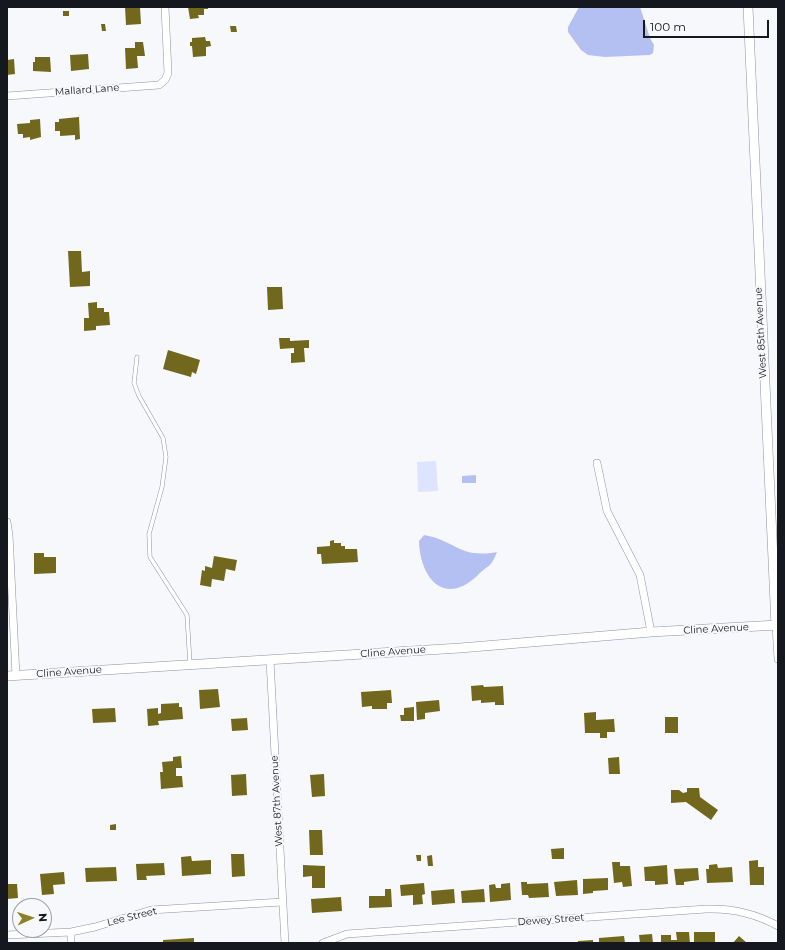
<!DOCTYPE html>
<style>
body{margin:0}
#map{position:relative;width:785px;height:950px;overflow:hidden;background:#f7f8fc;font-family:Montserrat,sans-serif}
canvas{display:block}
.frame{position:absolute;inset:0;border:8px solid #16181f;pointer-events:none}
.north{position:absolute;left:12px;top:898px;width:40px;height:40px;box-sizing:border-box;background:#f7f8fc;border:1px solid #9d9ea4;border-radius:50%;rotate:87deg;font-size:11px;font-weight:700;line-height:16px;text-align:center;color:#16181f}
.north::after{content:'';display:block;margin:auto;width:14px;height:18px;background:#8d822a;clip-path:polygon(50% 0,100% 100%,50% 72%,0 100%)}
.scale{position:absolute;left:643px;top:20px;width:126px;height:18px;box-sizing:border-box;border:2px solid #16181f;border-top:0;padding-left:5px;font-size:12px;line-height:14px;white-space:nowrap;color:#16181f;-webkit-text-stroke:3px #f7f8fc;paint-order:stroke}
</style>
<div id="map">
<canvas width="785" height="950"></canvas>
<div class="frame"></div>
<div class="north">N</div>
<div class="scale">100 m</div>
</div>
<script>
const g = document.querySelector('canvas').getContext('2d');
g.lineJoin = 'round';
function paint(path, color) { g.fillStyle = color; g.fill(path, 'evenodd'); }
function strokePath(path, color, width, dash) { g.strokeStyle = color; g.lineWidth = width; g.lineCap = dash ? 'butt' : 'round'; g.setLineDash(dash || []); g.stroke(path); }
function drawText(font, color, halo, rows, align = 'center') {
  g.font = font + ' Montserrat,sans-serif'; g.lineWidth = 4; g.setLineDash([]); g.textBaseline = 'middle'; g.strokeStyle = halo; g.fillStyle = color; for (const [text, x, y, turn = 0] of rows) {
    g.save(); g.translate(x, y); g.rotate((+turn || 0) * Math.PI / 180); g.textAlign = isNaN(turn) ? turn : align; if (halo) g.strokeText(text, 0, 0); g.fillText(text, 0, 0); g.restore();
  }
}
const green = new Path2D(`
 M 436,461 L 438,491 L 418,492 L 417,462 Z`);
const water = new Path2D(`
 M 579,7 L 640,7 L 650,38 L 654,45 L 653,53 L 650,55 L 605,57 L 588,55 L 581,50 L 568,32 L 568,27 Z
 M 476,475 L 476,483 L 462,483 L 462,476 Z
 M 424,535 C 455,540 459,559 497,552 C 490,569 490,563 478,575 C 445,607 420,579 419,541 Z`);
const building = new Path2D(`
 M 125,7 L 140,7 L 141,24 L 126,25 Z
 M 188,7 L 208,7 L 208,9 L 204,9 L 204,15 L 198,15 L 199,18 L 190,19 Z
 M 63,11 L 69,11 L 69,16 L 63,16 Z
 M 101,24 L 105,24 L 106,31 L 102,31 Z
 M 230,26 L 236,26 L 237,32 L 231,32 Z
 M 205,37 L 206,41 L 210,41 L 211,46 L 206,47 L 206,56 L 193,57 L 192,46 L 190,46 L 190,42 L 192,42 L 192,38 Z
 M 135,42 L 143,42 L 145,56 L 137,56 L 138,68 L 126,69 L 125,48 L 135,48 Z
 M 88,54 L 89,69 L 71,71 L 70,55 Z
 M 35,57 L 50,57 L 51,72 L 33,71 L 33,62 L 35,62 Z
 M 14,59 L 15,74 L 7,75 L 7,60 Z
 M 79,117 L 80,139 L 75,140 L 75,135 L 60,136 L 60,131 L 55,131 L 55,122 L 59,122 L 59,119 Z
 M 40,119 L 41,137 L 30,140 L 30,137 L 23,138 L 23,134 L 18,134 L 17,124 L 30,123 L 30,120 Z
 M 68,251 L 81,251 L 82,272 L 90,271 L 90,286 L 70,287 Z
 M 267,287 L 282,287 L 283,309 L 268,310 Z
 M 97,302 L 97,308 L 104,308 L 104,312 L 109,312 L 110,325 L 96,326 L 96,330 L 84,331 L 84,318 L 89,318 L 88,303 Z
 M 279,338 L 290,338 L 290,341 L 309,340 L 309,348 L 304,348 L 305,362 L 291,363 L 291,353 L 294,353 L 294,348 L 280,349 Z
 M 168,350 L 200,360 L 196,374 L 192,372 L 191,377 L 163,369 Z
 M 334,540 L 334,543 L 341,543 L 341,546 L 345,546 L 345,549 L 357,549 L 358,562 L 322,564 L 321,554 L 317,554 L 317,547 L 330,546 L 330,541 Z
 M 34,553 L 44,553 L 44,557 L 56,557 L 56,573 L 34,574 Z
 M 214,556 L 237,560 L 235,571 L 226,569 L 224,581 L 212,579 L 211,587 L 200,585 L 202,570 L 205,571 L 205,566 L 212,568 Z
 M 483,685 L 484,687 L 503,686 L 504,705 L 495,705 L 495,702 L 481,703 L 481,700 L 472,701 L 471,686 Z
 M 218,689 L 220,707 L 200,709 L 199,690 Z
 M 391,690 L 392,703 L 387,703 L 387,709 L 372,709 L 372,706 L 362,707 L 361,692 Z
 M 439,700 L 440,711 L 425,713 L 425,719 L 417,720 L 416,702 Z
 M 179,703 L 179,707 L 182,707 L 183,719 L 158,721 L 159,725 L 148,726 L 147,709 L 158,708 L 158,714 L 161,713 L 161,704 Z
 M 414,707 L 414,721 L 401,721 L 400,715 L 404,715 L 404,708 Z
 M 115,708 L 116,722 L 93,723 L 92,709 Z
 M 596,712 L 596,720 L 614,719 L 615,732 L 607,732 L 607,738 L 600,738 L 600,733 L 585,733 L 584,713 Z
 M 665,717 L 678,717 L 678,733 L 665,733 Z
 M 247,718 L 248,730 L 232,731 L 231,719 Z
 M 181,756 L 182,768 L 176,768 L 176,776 L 182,776 L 183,787 L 161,789 L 160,772 L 163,772 L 162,762 L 173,761 L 173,757 Z
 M 619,757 L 620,774 L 609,774 L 608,758 Z
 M 246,774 L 247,795 L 232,796 L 231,775 Z
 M 324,774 L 325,796 L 312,797 L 310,775 Z
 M 687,788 L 699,788 L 700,797 L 718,810 L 711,820 L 686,802 L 671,803 L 671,790 L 679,790 L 683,793 L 687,792 Z
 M 116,824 L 116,830 L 110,830 L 110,825 Z
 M 309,830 L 322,830 L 323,855 L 310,855 Z
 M 564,848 L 564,859 L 552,859 L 551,849 Z
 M 231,854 L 244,854 L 245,876 L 232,877 Z
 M 416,855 L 421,855 L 421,861 L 417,861 Z
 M 432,855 L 433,866 L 428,866 L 427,856 Z
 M 191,856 L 192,861 L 211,860 L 211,874 L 182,876 L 181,857 Z
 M 758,860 L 758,867 L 764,867 L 764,885 L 750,885 L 749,861 Z
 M 612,862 L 620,862 L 620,866 L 630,866 L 632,886 L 623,887 L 622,882 L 614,883 Z
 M 164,863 L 165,875 L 146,876 L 147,880 L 137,880 L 136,864 Z
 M 717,864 L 718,868 L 732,867 L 733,882 L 707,883 L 706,869 L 709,869 L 709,865 Z
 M 303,865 L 325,866 L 325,888 L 312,888 L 312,876 L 303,877 Z
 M 667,865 L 668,884 L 655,885 L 655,881 L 645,881 L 644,867 Z
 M 116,867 L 117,881 L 86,882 L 85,868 Z
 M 698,868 L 699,880 L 684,882 L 684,885 L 676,885 L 674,869 Z
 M 64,872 L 65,884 L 53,885 L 54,894 L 42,895 L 40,874 Z
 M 608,878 L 608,890 L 593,891 L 593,893 L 583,894 L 583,879 Z
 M 577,880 L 578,895 L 556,896 L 554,882 Z
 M 521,882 L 527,882 L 527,884 L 548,883 L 549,897 L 529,898 L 528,895 L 522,895 Z
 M 424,883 L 425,894 L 422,895 L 423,904 L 413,905 L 413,895 L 401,896 L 400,885 Z
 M 510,883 L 511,900 L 490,902 L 489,885 L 495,884 L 496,888 L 501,888 L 501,884 Z
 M 7,884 L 17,884 L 18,898 L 7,899 Z
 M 385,889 L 391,889 L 392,907 L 369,908 L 369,896 L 385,896 Z
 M 454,889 L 455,903 L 432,905 L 431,891 Z
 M 484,889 L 485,902 L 462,903 L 461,891 Z
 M 341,897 L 342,911 L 312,913 L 311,899 Z
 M 676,932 L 689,932 L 690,943 L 661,943 L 661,935 L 671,935 L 671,940 L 677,940 Z
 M 694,932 L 715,932 L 715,943 L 694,942 Z
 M 652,934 L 653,943 L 640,943 L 639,935 Z
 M 624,936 L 625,943 L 599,943 L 599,938 Z
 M 739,936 L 747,943 L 733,943 Z
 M 194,938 L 194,943 L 163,943 L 163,940 Z
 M 593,940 L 593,943 L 578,943 L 578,941 Z`);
const service = new Path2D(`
 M 137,357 L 134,383 L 139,396 L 163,438 L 166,457 L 162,487 L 149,534 L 150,557 L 187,615 L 190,664`);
const minor = new Path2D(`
 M 7,96 L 159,85 L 165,80 L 168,73 L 165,7
 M 597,463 L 607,511 L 640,575 L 651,632
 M 7,522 L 9,535 L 16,676
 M 776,626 L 778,659
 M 270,660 L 285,943
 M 71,932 L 71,943
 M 7,935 L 71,932 L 95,927 L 151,910 L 282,902
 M 323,943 L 347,934 L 706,909 C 732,908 755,913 778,926`);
const tertiary = new Path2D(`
 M 748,7 L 776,626
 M 7,676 L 460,648 L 651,632 L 778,625`);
const streetNames = [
 ["Mallard Lane",87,90,-4],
 ["West 85th Avenue",761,333,-93],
 ["Cline Avenue",716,629,-3],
 ["Cline Avenue",393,652,-4],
 ["Cline Avenue",69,672,-4],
 ["West 87th Avenue",277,801,-93],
 ["Lee Street",132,917,-14],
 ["Dewey Street",551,920,-4]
];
paint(green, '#dde4ff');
paint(water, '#b4c0f1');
paint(building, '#71681d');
strokePath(service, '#8c91a5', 4.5);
strokePath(minor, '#8c91a5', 8);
strokePath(tertiary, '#8c91a5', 10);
strokePath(service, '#fff', 3.5);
strokePath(minor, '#fff', 7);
strokePath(tertiary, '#fff', 9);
drawText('10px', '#16181f', '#f7f8fc', streetNames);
</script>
